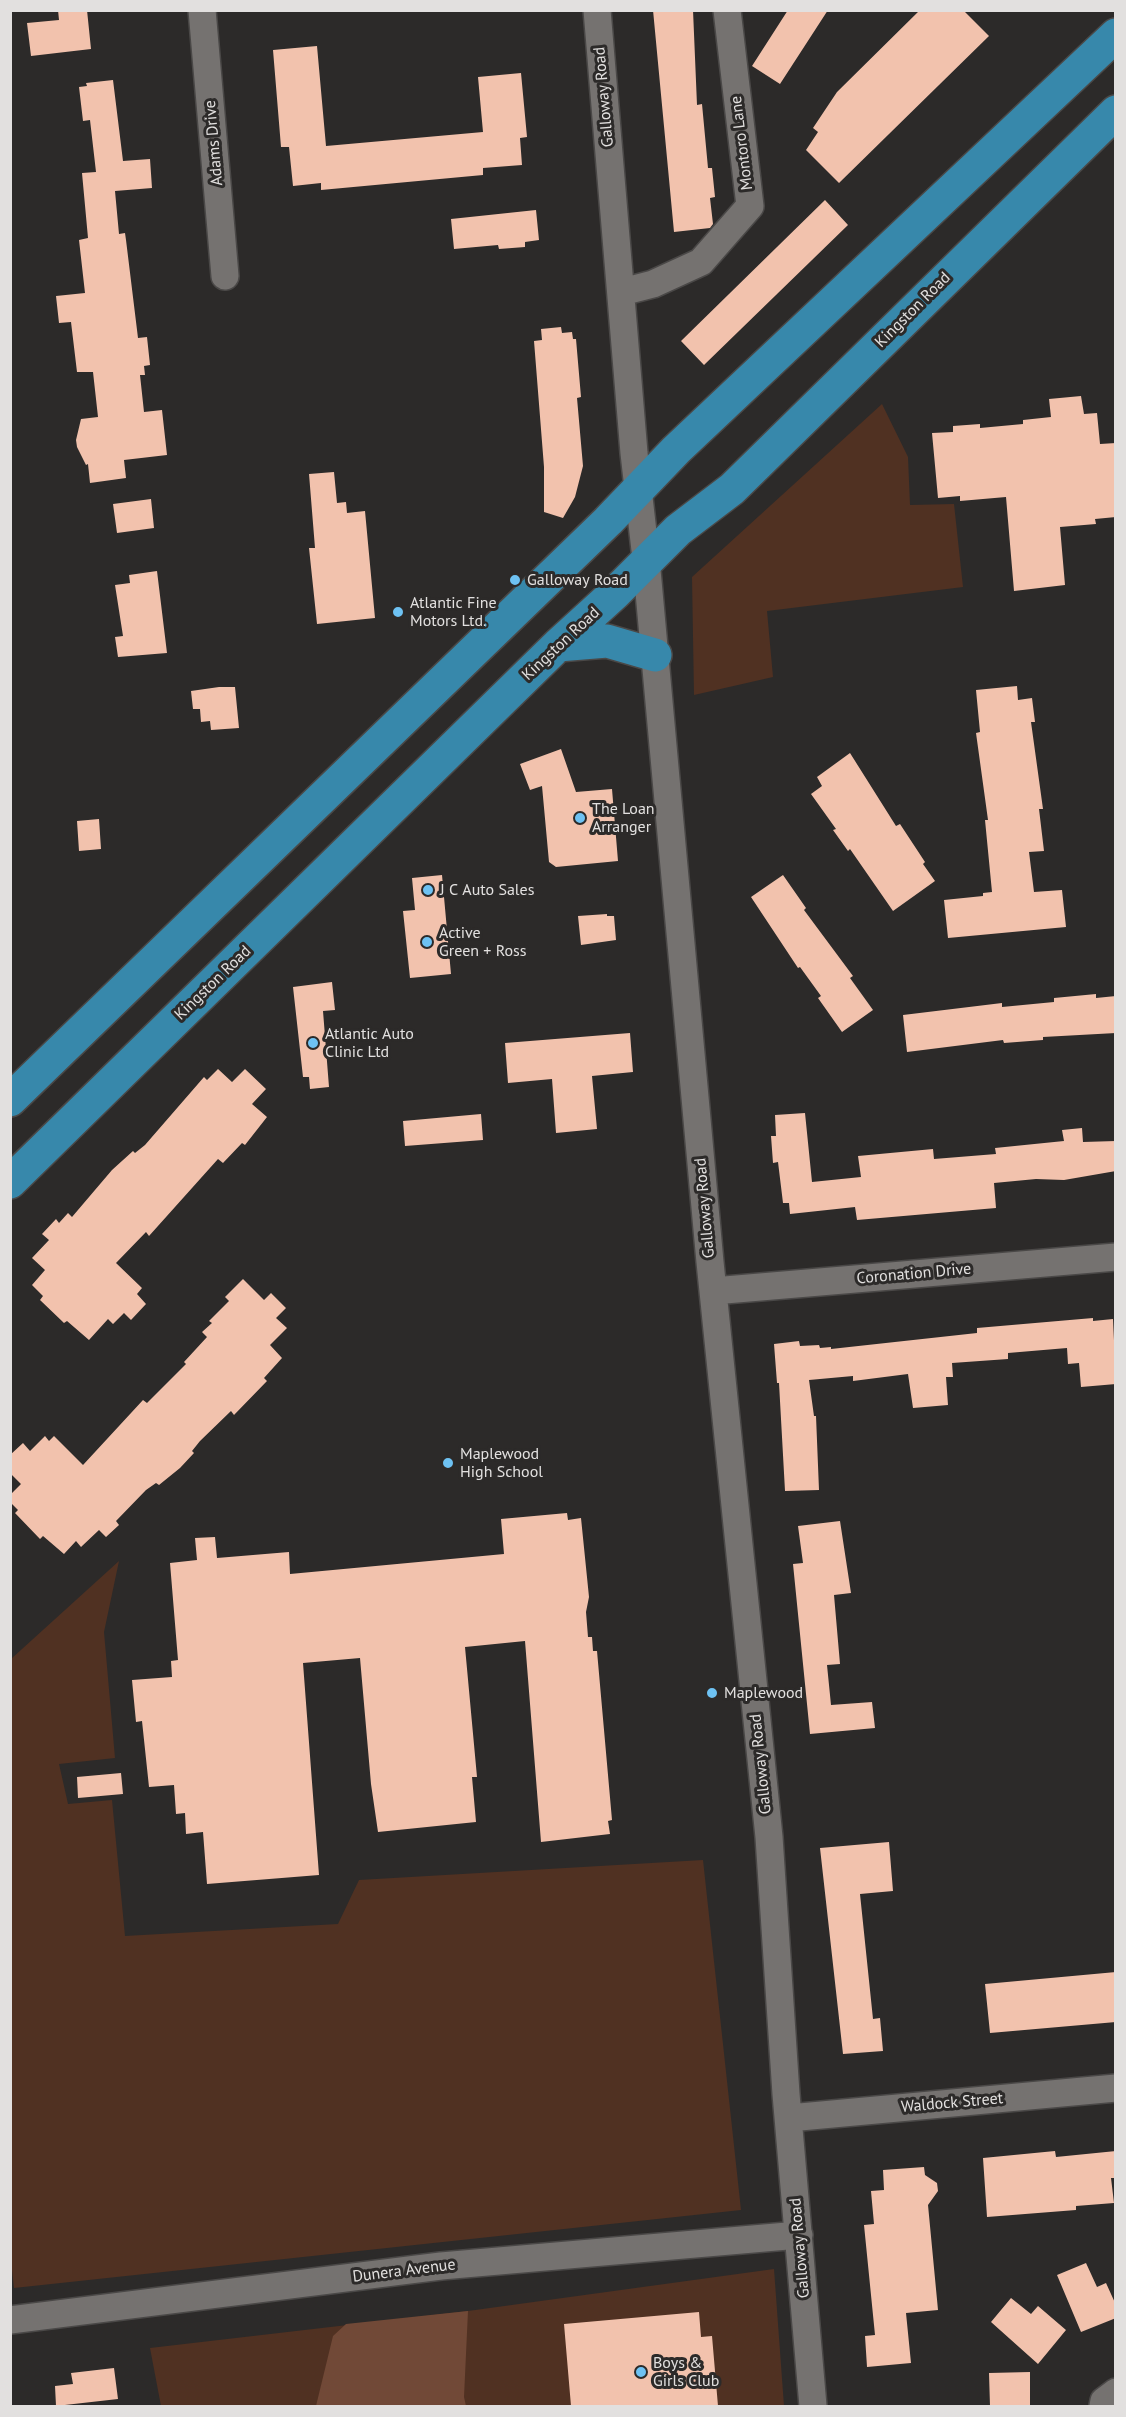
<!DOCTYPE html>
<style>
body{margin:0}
#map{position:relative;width:1126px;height:2417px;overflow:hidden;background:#2c2a29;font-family:"PT Sans",sans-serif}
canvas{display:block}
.frame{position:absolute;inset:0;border:12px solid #e2e0df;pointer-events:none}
</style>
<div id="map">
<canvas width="1126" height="2417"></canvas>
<div class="frame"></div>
</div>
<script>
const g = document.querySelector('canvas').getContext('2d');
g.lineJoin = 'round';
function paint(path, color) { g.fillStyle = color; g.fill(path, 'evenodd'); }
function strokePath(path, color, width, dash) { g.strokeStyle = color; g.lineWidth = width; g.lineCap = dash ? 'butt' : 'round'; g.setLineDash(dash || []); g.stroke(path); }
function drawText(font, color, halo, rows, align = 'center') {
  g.font = font + ' "PT Sans",sans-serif'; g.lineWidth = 6; g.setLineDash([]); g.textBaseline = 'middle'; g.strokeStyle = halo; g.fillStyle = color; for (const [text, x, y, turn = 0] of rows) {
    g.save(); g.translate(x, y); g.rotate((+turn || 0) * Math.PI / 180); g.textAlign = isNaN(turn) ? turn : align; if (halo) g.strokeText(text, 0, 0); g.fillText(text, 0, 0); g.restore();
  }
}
const green = new Path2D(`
 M 882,404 L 908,457 L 910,505 L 954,504 L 963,587 L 767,611 L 773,677 L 694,695 L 692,577 Z
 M 119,1561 L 104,1632 L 115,1758 L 59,1764 L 68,1804 L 112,1800 L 125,1936 L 338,1924 L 359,1880 L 703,1860 L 741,2210 L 14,2288 L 10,2253 L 11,1659 Z
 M 774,2269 L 784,2406 L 161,2406 L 150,2348 L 468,2311 Z`);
const forest = new Path2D(`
 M 468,2311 L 464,2397 L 466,2406 L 316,2406 L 333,2336 L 346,2324 Z`);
const building = new Path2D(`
 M 58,10 L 87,10 L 91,49 L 31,56 L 27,23 L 59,20 Z
 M 653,10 L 693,10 L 697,105 L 702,104 L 708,168 L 712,168 L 715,197 L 710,198 L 713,224 L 710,228 L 674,232 Z
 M 788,10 L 828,10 L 780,84 L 752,66 Z
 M 920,10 L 963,10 L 989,36 L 839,183 L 806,150 L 818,132 L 813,128 L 837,92 Z
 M 317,46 L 326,146 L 483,132 L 478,77 L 521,73 L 527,137 L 520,138 L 522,165 L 483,168 L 483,175 L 321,190 L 321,183 L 293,186 L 289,147 L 281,147 L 273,50 Z
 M 113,80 L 123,161 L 150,159 L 152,188 L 115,191 L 119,234 L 125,233 L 126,240 L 138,338 L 147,337 L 150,365 L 144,366 L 145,375 L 140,375 L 144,412 L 162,410 L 167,455 L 124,460 L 126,478 L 90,483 L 88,464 L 86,465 L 77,447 L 76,440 L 81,419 L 98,417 L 93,372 L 77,372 L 71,322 L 59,323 L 56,296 L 85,293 L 79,240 L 88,238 L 82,173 L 96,172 L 90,120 L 83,121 L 79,87 L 87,86 L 86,83 Z
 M 825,200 L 848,225 L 704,365 L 681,341 Z
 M 536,210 L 539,240 L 525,242 L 525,247 L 499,249 L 498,245 L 454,249 L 451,219 Z
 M 561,327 L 562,333 L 572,332 L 573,339 L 576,339 L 581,397 L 577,398 L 583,466 L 575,497 L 563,518 L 544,512 L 544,467 L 534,341 L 542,340 L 541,329 Z
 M 1081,396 L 1084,414 L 1097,413 L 1100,444 L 1116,443 L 1116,517 L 1095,519 L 1096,524 L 1060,527 L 1065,585 L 1014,591 L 1006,497 L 960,501 L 960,496 L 938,498 L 932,433 L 953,432 L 953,426 L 980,424 L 980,428 L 1023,424 L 1023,420 L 1051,417 L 1049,399 Z
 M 334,472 L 337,503 L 346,502 L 347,513 L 365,511 L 375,618 L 317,624 L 309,548 L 315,548 L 309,474 Z
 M 151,499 L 154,528 L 117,533 L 113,504 Z
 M 157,571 L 167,653 L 118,657 L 115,637 L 123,636 L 115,585 L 130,583 L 129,575 Z
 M 1017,686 L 1018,700 L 1032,698 L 1035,722 L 1031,722 L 1043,809 L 1039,809 L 1044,851 L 1029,852 L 1034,892 L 1062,890 L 1066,927 L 948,938 L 944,900 L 983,896 L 983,893 L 992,892 L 985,820 L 988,820 L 976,733 L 980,732 L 976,690 Z
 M 219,687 L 235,687 L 239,728 L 211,730 L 210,721 L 201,722 L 200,709 L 193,709 L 191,691 Z
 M 561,749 L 576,792 L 612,789 L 618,861 L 556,867 L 549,862 L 542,786 L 530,790 L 520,764 Z
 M 850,753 L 896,826 L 900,824 L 925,862 L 923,864 L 935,881 L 893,911 L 850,849 L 848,851 L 833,830 L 836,829 L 811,794 L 822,786 L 817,777 Z
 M 99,819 L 101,849 L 79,851 L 77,821 Z
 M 442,875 L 451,974 L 410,978 L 403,911 L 415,910 L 412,878 Z
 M 783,875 L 806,908 L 804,910 L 853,976 L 850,978 L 873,1010 L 842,1032 L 818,998 L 821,996 L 800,967 L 798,968 L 751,897 Z
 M 607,914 L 607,916 L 614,916 L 616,940 L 581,945 L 578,916 Z
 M 332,982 L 335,1010 L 323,1011 L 329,1087 L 310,1089 L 309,1077 L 303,1077 L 293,987 Z
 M 1096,994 L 1096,998 L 1116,996 L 1116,1033 L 1043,1037 L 1043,1040 L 1004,1043 L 1003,1040 L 907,1052 L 903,1015 L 1002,1003 L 1002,1007 L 1054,1002 L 1054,998 Z
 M 630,1033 L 633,1072 L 592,1076 L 597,1129 L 556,1133 L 552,1079 L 508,1083 L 505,1043 Z
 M 218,1069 L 232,1082 L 245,1069 L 266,1089 L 252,1104 L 267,1117 L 245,1145 L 242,1143 L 223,1163 L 218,1159 L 149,1236 L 146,1232 L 116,1263 L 142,1288 L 137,1294 L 146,1304 L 131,1320 L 124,1313 L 113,1324 L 108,1319 L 89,1340 L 67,1321 L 64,1323 L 40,1300 L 43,1296 L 32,1285 L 45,1270 L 32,1258 L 49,1240 L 42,1234 L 56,1219 L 59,1223 L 68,1213 L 72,1217 L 112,1170 L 133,1151 L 135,1153 L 145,1145 L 204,1077 L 207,1080 Z
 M 805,1113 L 812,1182 L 861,1177 L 858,1156 L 933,1149 L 934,1159 L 996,1154 L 995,1148 L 1064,1141 L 1062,1130 L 1082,1128 L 1083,1142 L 1116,1141 L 1116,1171 L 1064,1180 L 1036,1179 L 994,1183 L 996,1208 L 857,1220 L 855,1207 L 790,1214 L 789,1203 L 783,1203 L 778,1162 L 773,1163 L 771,1136 L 776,1136 L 775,1115 Z
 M 481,1114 L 483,1140 L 405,1146 L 403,1121 Z
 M 243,1279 L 264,1300 L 271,1293 L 286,1308 L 276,1318 L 287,1328 L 270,1345 L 282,1358 L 264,1378 L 267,1381 L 234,1415 L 231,1411 L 200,1441 L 192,1451 L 194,1453 L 180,1468 L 159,1485 L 156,1483 L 146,1490 L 116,1521 L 119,1525 L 106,1537 L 99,1530 L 81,1547 L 76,1541 L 64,1554 L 43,1536 L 40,1539 L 15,1513 L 18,1510 L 10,1502 L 10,1495 L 21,1484 L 10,1473 L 10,1455 L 23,1443 L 30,1451 L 45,1436 L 49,1441 L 54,1436 L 83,1465 L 143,1400 L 147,1403 L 186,1364 L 184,1362 L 207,1337 L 202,1332 L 212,1323 L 209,1321 L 229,1301 L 225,1297 Z
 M 1093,1318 L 1093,1321 L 1113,1319 L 1116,1384 L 1081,1387 L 1079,1363 L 1068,1364 L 1067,1348 L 1008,1353 L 1008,1359 L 952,1363 L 953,1377 L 946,1377 L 948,1405 L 913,1408 L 908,1374 L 853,1381 L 853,1376 L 809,1380 L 814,1416 L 816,1416 L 819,1490 L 785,1491 L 779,1383 L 777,1383 L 774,1344 L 799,1341 L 800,1346 L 819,1345 L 820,1348 L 831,1347 L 831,1349 L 977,1333 L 977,1328 Z
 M 567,1513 L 568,1520 L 581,1518 L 589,1597 L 586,1612 L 588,1637 L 592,1637 L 593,1651 L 597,1651 L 612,1820 L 608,1821 L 610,1834 L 541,1842 L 525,1641 L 465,1647 L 477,1777 L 472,1777 L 476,1822 L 378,1832 L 371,1784 L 360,1658 L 303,1663 L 319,1875 L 207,1884 L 203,1832 L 186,1834 L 185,1813 L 176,1814 L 174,1785 L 149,1787 L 142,1721 L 136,1722 L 132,1680 L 172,1677 L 171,1661 L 178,1660 L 170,1563 L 197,1560 L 195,1538 L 215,1537 L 217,1558 L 289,1552 L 290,1574 L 504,1554 L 501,1519 Z
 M 840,1521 L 851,1593 L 834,1595 L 840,1664 L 827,1665 L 831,1705 L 872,1702 L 875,1728 L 810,1734 L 793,1564 L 803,1563 L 798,1526 Z
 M 121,1773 L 123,1794 L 78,1798 L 77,1777 Z
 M 889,1842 L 893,1891 L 860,1894 L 873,2019 L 880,2018 L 883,2051 L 843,2054 L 820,1848 Z
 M 1116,1972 L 1116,2022 L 990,2033 L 985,1984 Z
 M 1055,2151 L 1056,2157 L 1116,2151 L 1116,2178 L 1111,2178 L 1114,2203 L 1076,2206 L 1076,2210 L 987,2217 L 983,2158 Z
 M 924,2167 L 925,2175 L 937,2183 L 938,2191 L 928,2205 L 938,2310 L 906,2313 L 911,2363 L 867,2367 L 865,2336 L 875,2335 L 864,2225 L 874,2224 L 871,2191 L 884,2190 L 883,2170 Z
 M 1086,2263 L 1097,2287 L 1106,2283 L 1116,2305 L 1116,2318 L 1081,2332 L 1057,2275 Z
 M 1011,2298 L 1031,2314 L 1038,2306 L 1066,2330 L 1038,2364 L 991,2322 Z
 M 699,2312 L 701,2337 L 712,2336 L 718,2406 L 571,2406 L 564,2324 Z
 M 114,2368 L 118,2399 L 56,2406 L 55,2386 L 73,2384 L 71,2373 Z
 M 1030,2372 L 1030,2406 L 990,2406 L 989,2373 Z`);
const minor = new Path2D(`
 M 202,10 L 225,276
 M 597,10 L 634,453 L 646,559 L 710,1262 L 769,1837 L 786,2094 L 813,2406
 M 622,292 L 653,284 L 701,262 L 750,206 L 727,10
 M 713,1291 L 1116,1257
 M 789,2118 L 1116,2088
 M 10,2320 L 441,2266 L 799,2235
 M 1103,2406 L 1104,2401 L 1116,2392`);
const major = new Path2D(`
 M 558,645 L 607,641 L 655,655
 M 10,1100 L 608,521 L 676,450 L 1116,35
 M 10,1182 L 558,645 L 614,594 L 678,530 L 732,489 L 1116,112`);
const markers = [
 [515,580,6,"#6ec2f3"],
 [398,612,6,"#6ec2f3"],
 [580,818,6,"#6ec2f3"],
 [428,890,6,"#6ec2f3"],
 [427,942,6,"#6ec2f3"],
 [313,1043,6,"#6ec2f3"],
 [448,1463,6,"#6ec2f3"],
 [712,1693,6,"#6ec2f3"],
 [641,2372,6,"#6ec2f3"]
];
const streetNames = [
 ["Galloway Road",604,97,-95],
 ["Adams Drive",214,143,-95],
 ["Montoro Lane",742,143,-97],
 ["Kingston Road",913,310,-45],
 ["Kingston Road",561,644,-43],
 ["Kingston Road",213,983,-44],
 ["Galloway Road",705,1208,-95],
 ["Coronation Drive",914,1274,-5],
 ["Galloway Road",761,1764,-96],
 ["Waldock Street",952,2103,-5],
 ["Galloway Road",800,2248,-95],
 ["Dunera Avenue",404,2271,-7]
];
const poiNames = [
 ["Galloway Road",527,580],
 ["Atlantic Fine",410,603],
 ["Motors Ltd.",410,621],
 ["The Loan",592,809],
 ["Arranger",592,827],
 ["J C Auto Sales",440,890],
 ["Active",439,933],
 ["Green + Ross",439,951],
 ["Atlantic Auto",325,1034],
 ["Clinic Ltd",325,1052],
 ["Maplewood",460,1454],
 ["High School",460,1472],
 ["Maplewood",724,1693],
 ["Boys &",653,2363],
 ["Girls Club",653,2381]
];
paint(green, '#503122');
paint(forest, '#714937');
paint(building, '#f2c2ad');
strokePath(minor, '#4a4847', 30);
strokePath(major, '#4a4847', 36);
strokePath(minor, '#757270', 27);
strokePath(major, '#3788ab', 33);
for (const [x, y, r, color] of markers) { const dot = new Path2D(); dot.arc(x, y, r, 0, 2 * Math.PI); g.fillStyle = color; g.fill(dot); strokePath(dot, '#2c2a29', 2); }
drawText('16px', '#e2e0df', '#2c2a29', streetNames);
drawText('16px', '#e2e0df', '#2c2a29', poiNames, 'left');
</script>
